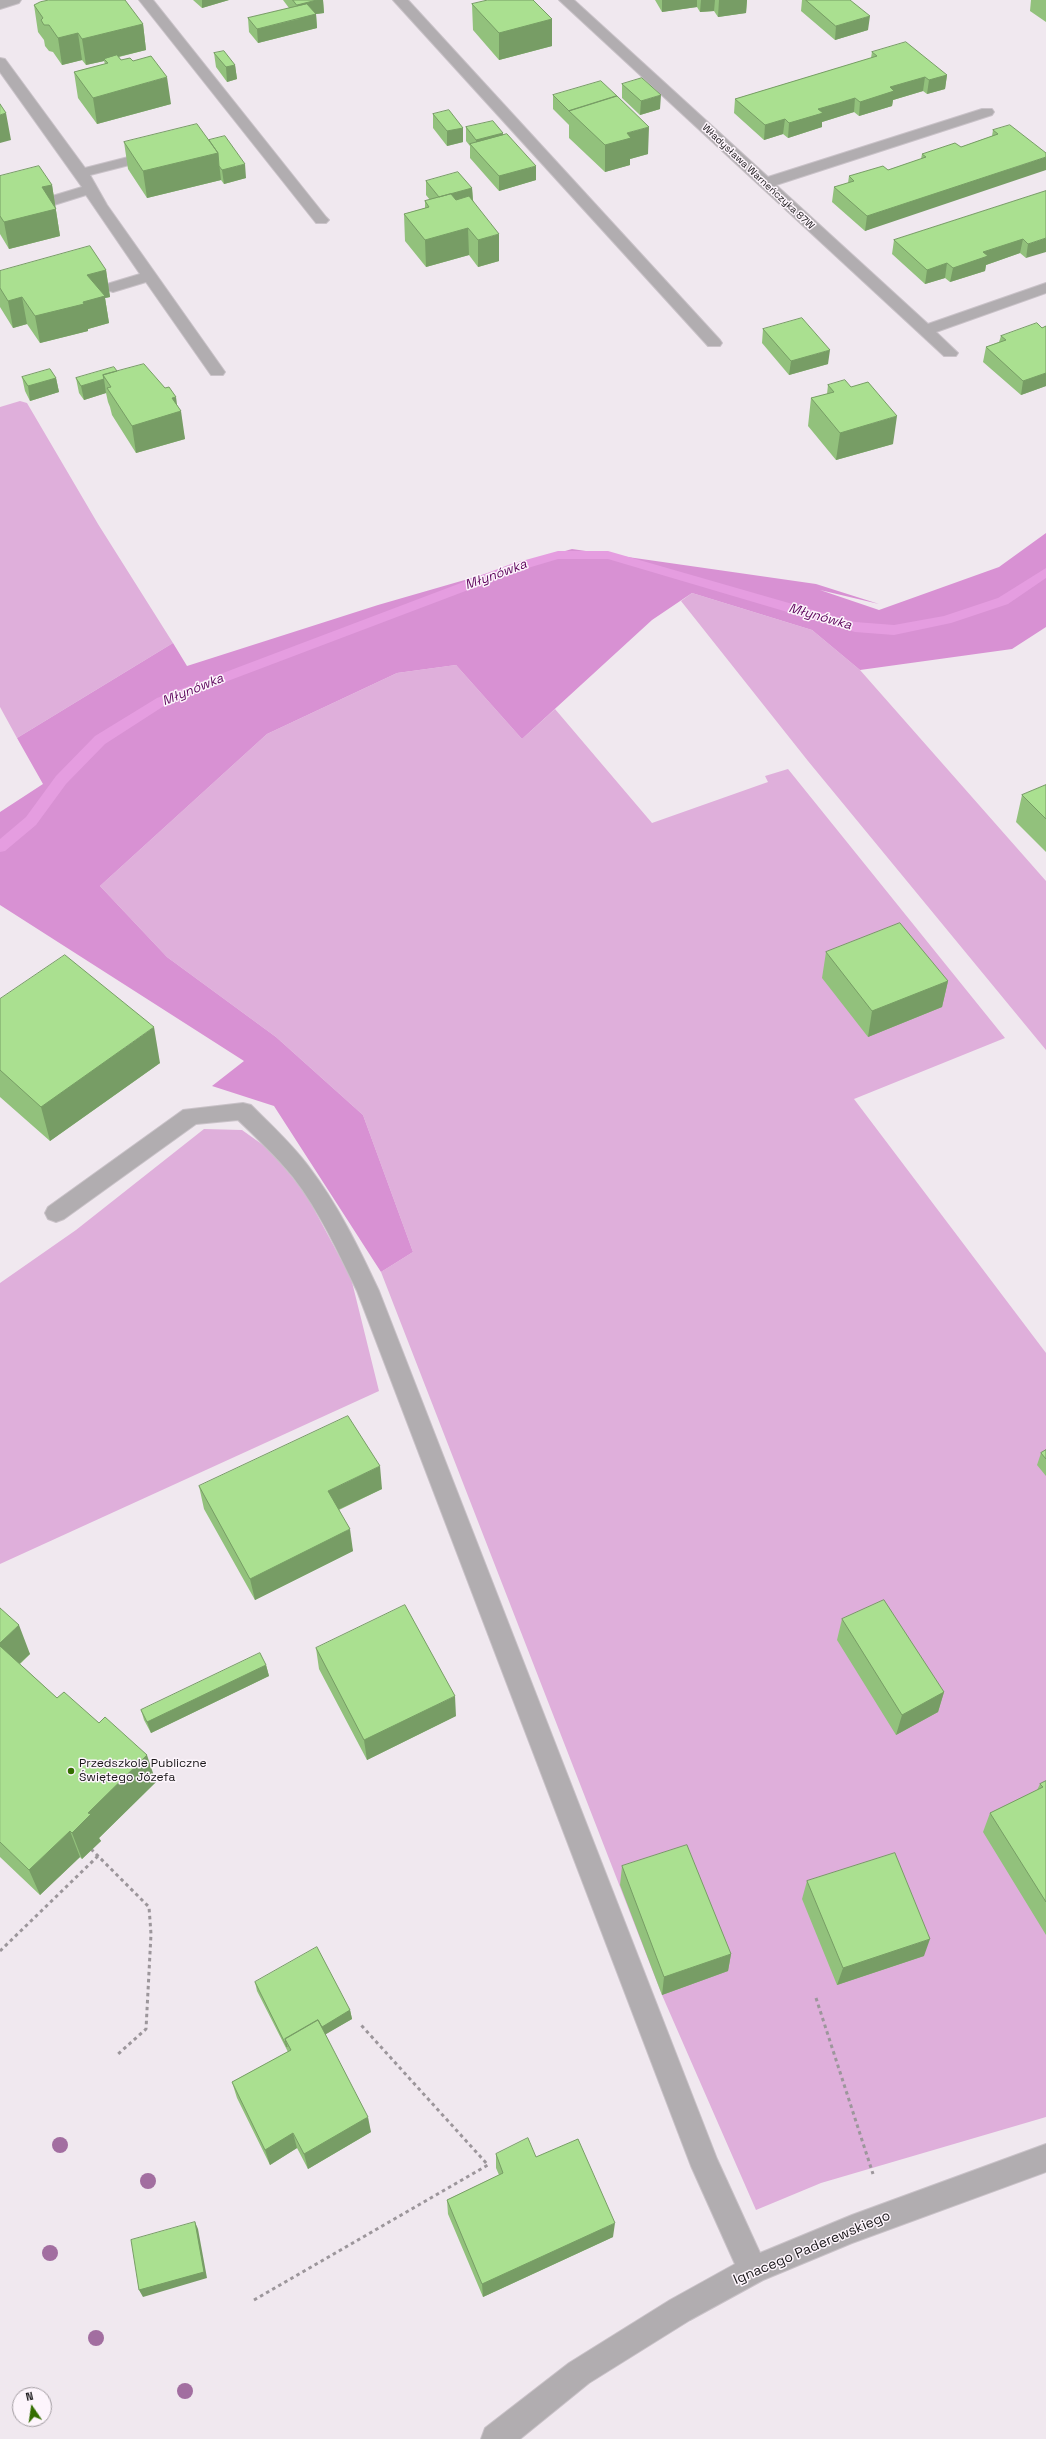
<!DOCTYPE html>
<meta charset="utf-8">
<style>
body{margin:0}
#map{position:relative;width:1046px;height:2439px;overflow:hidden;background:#f0e8ef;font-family:"Space Grotesk",sans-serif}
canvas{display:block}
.north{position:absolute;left:12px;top:2387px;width:40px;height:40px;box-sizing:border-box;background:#fdf5fc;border:1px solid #a29ca1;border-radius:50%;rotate:347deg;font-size:11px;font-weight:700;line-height:16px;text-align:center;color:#191719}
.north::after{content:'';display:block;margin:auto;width:14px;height:18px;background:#336e00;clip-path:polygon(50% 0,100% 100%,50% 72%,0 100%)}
</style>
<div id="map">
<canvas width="1046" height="2439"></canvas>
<div class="north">N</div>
</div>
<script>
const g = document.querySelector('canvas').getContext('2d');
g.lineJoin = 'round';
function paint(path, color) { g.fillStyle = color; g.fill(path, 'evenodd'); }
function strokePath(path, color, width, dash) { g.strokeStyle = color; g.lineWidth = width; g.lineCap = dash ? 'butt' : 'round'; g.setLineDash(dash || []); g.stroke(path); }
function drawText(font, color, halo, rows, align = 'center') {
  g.font = font + ' "Space Grotesk",sans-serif'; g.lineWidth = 3; g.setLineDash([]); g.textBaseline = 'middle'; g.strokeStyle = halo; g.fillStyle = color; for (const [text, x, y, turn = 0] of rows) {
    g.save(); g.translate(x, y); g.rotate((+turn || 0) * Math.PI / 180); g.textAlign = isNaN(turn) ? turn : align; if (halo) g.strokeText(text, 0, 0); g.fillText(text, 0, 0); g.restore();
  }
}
const green = new Path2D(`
 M 20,401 L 27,403 L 98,524 L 173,643 L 17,738 L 0,707 L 0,407 Z
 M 692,593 L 812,630 L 860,670 L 1046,881 L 1046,1050 L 808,761 L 681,601 Z
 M 456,665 L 522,739 L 555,709 L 652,823 L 768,782 L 765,776 L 788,769 L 1005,1038 L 854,1099 L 1046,1353 L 1046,2117 L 821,2183 L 756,2210 L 662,1995 L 381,1272 L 413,1252 L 363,1115 L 276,1037 L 167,957 L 100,886 L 267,734 L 397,673 Z
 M 204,1129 L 242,1130 L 270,1150 L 306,1194 L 351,1278 L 379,1391 L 0,1564 L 0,1283 L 76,1230 Z`);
const forest = new Path2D(`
 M 1046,533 L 1046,627 L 1012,649 L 860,670 L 812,630 L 692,593 L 652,620 L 522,739 L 456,665 L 397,673 L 267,734 L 100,886 L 167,957 L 276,1037 L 363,1115 L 413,1252 L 381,1272 L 274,1106 L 212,1086 L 244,1061 L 0,905 L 0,812 L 43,784 L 17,738 L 173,643 L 187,666 L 378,605 L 572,549 L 816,584 L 879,604 L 820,590 L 879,610 L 999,567 Z`);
const stream = new Path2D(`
 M 558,551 L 608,551 L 855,622 L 894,625 L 944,616 L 998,598 L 1046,568 L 1046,578 L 1008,604 L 951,623 L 894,635 L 855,632 L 608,559 L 558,559 L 521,570 L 167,704 L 105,744 L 66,784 L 36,825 L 5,851 L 0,852 L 0,839 L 26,817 L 56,776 L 95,736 L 157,698 L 511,564 Z`);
const path = new Path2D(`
 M 91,1849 L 149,1907 L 151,1934 L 146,2029 L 117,2055
 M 0,1951 L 98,1856
 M 816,1998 L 873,2174
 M 254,2300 L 488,2165 L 361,2025`);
const minor = new Path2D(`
 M 0,0 L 21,0 L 19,3 L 0,9 Z
 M 139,0 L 153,0 L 326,217 L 329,220 L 326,223 L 316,223 Z
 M 393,0 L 408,0 L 720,340 L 722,343 L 720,346 L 708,346 Z
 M 559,0 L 574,0 L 768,177 L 982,109 L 992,109 L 994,112 L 992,115 L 776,185 L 928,324 L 1046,283 L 1046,293 L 936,332 L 958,353 L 956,356 L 944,356 Z
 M 0,58 L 5,59 L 85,168 L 156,150 L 161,151 L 163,154 L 161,157 L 90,175 L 107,205 L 225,372 L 223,375 L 211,375 L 146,282 L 113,292 L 107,290 L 105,287 L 107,284 L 140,274 L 86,195 L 54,205 L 46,200 L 49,197 L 82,187 L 0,72 Z
 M 243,1103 L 251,1105 C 271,1125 292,1144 309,1167 C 338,1205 359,1248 379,1291 L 717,2159 L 760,2253 L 852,2215 L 1046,2144 L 1046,2172 L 852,2243 L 763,2280 L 690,2320 L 589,2383 L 520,2439 L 481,2439 L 485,2428 L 569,2363 L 670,2300 L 735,2264 L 691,2166 L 357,1291 C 338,1252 320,1212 293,1177 C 276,1156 257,1138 238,1120 L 196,1124 L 64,1219 L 56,1222 L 48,1219 L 45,1213 L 48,1207 L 183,1110 Z`);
const trees = [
 [60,2145],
 [148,2181],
 [50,2253],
 [96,2338],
 [185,2391]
];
const wall = new Path2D(`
 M 193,0 L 229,0 L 202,8 Z
 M 283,0 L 323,0 L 324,13 L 316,14 L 317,28 L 258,43 L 249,32 L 248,18 L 289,8 Z
 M 655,0 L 750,0 L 747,0 L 746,13 L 718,17 L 714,11 L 700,12 L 697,7 L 662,12 Z
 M 802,0 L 850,0 L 868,30 L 835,40 L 801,11 Z
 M 1031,0 L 1046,0 L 1046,22 L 1030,11 Z
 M 472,4 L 552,19 L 552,46 L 499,60 L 473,30 Z
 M 34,5 L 143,24 L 146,50 L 119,57 L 121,60 L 171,104 L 97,124 L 78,98 L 74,72 L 105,64 L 104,61 L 86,65 L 82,60 L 62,65 L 53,52 L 49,51 L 45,46 L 44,40 L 38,32 Z
 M 872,52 L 947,75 L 945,89 L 927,94 L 923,91 L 893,100 L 892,106 L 859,116 L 854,112 L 822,122 L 822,127 L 788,138 L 783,134 L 764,140 L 734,113 L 735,99 L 871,58 Z
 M 214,53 L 235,65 L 237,79 L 227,82 L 216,67 Z
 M 622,84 L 660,109 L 640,115 L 622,98 Z
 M 553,95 L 648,154 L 630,159 L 630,165 L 605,172 L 569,138 L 569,125 L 553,109 Z
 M 433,114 L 463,128 L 463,142 L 447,146 L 433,128 Z
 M 466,127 L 503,135 L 536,180 L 499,191 L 470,158 L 470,146 L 466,141 Z
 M 993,130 L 1046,153 L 865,231 L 832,202 L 834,187 L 848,183 L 849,176 L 888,170 L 921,159 L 922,154 L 961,147 L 992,136 Z
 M 209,140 L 246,178 L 224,184 L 221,180 L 147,198 L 128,169 L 124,142 Z
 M 0,176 L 52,185 L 60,236 L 9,249 L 0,234 Z
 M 426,181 L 472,188 L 473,200 L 499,261 L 478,267 L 469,255 L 426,267 L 405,241 L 404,214 L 425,208 L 425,201 L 430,200 L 426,195 Z
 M 1046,191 L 1026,258 L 1020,253 L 986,265 L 985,271 L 950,282 L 945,278 L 925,284 L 892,254 L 894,240 Z
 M 106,270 L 110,297 L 105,298 L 109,323 L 88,329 L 88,331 L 40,343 L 27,324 L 13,328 L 0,307 L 0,271 Z
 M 1046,326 L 1046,386 L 1021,395 L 983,362 L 986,347 L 999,342 L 1001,336 L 1042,328 Z
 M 763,329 L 828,364 L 789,375 L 762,343 Z
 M 117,371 L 177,405 L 185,439 L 136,453 L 112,415 L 110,407 L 108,402 L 106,393 L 84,400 L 79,393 L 76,378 Z
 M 22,377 L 56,378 L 59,392 L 30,401 L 25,391 Z
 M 828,385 L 893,444 L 836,460 L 808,426 L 811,398 L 827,394 Z
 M 1046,785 L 1046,852 L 1016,822 L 1022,795 Z
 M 826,952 L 948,981 L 942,1007 L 868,1037 L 822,978 Z
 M 0,999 L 160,1063 L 50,1141 L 0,1097 Z
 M 1046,1450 L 1046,1476 L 1037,1465 L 1041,1453 Z
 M 199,1486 L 382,1489 L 339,1510 L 353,1551 L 255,1600 L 204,1509 Z
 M 0,1608 L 30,1654 L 20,1664 L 57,1698 L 156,1782 L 99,1838 L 101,1841 L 82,1859 L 80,1857 L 40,1895 L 0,1857 Z
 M 842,1619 L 944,1692 L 938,1712 L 896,1735 L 837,1640 Z
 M 316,1648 L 456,1716 L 367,1760 L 319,1669 Z
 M 266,1665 L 269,1676 L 151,1733 L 144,1720 L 141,1710 Z
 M 1046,1781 L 1046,1935 L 983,1832 L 990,1813 L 1037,1790 L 1040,1784 Z
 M 622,1866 L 731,1954 L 728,1971 L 662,1995 L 620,1885 Z
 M 807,1881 L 924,1956 L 837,1985 L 802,1899 Z
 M 255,1982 L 350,2010 L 352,2019 L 325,2034 L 371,2132 L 308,2169 L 297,2148 L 270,2165 L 237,2098 L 232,2082 L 288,2052 L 257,1991 Z
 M 496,2154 L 536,2157 L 613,2237 L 483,2297 L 448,2214 L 447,2200 L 499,2175 L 496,2168 Z`);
const shadedWall = new Path2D(`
 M 202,0 L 229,0 L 202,8 Z
 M 317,0 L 323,0 L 324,13 L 316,14 L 317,28 L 258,43 L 257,29 L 299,19 L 297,5 Z
 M 662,0 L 697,0 L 697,7 L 662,12 Z
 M 701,0 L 715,0 L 714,11 L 700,12 Z
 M 719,0 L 750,0 L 747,0 L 746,13 L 718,17 Z
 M 870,16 L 868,30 L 835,40 L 836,26 Z
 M 552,19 L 552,46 L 499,60 L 499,33 Z
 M 143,24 L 146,50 L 105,60 L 104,59 L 104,61 L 86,65 L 82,39 Z
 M 78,33 L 82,60 L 62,65 L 58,38 Z
 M 235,65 L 237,79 L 227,82 L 226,67 Z
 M 947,75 L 945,89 L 927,94 L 929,80 Z
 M 167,77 L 171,104 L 97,124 L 93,98 Z
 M 925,77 L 923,91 L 893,100 L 892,106 L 859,116 L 860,102 L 890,87 Z
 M 661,95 L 660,109 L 640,115 L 641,101 Z
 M 855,98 L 854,112 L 822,122 L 822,127 L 788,138 L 789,123 L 818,109 Z
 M 6,113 L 11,140 L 0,143 L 0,115 Z
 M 785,119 L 783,134 L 764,140 L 765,125 Z
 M 649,127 L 648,154 L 630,159 L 630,165 L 605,172 L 605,145 L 627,133 Z
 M 463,128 L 463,142 L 447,146 L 447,131 Z
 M 503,133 L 503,148 L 476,151 L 476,140 Z
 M 218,153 L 221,180 L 147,198 L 143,171 Z
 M 1046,157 L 1046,170 L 865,231 L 867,216 Z
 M 245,164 L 246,178 L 224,184 L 222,170 Z
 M 536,166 L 536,180 L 499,191 L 499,176 Z
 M 52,185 L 60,236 L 9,249 L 4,222 L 42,187 Z
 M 472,188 L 473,202 L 439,197 Z
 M 468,228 L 469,255 L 426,267 L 425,240 Z
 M 499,234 L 499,261 L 478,267 L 478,240 Z
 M 1046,238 L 1046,252 L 1026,258 L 1028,244 Z
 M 1023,239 L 1020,253 L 986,265 L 985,271 L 950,282 L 953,268 L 983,252 Z
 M 947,263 L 945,278 L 925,284 L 927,270 Z
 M 106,270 L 110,297 L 105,298 L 109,323 L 88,329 L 88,331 L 40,343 L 35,316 L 83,302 L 87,275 Z
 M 22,297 L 27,324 L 13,328 L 8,301 Z
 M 830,350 L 828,364 L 789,375 L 791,361 Z
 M 1046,373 L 1046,386 L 1021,395 L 1023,381 Z
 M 56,378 L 59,392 L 30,401 L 28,386 Z
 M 104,379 L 106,393 L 84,400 L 81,386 Z
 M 176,397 L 178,412 L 181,411 L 185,439 L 136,453 L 132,426 L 172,398 Z
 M 897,416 L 893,444 L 836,460 L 840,433 Z
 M 948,981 L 942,1007 L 868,1037 L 872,1011 Z
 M 154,1027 L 160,1063 L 50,1141 L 41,1107 Z
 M 380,1466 L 382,1489 L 331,1513 L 328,1491 Z
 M 350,1529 L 353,1551 L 255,1600 L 250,1579 Z
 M 19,1625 L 30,1654 L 9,1673 L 0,1649 L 0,1643 Z
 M 266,1665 L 269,1676 L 151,1733 L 147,1722 Z
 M 944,1692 L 938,1712 L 896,1735 L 902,1715 Z
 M 455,1696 L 456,1716 L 367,1760 L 364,1740 Z
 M 147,1755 L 156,1782 L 99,1838 L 101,1841 L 82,1859 L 72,1833 L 88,1813 Z
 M 70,1831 L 80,1857 L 40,1895 L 29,1870 Z
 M 930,1939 L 924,1956 L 837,1985 L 843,1968 Z
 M 731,1954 L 728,1971 L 662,1995 L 664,1977 Z
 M 350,2010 L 352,2019 L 292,2054 L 291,2050 L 289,2046 Z
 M 368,2117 L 371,2132 L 308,2169 L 304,2154 Z
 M 293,2133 L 297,2148 L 270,2165 L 265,2150 Z
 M 195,2222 L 198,2229 L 207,2278 L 143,2297 L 139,2290 Z
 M 615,2223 L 613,2237 L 483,2297 L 482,2284 Z`);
const building = new Path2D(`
 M 49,0 L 125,0 L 143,24 L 82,39 L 78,33 L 58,38 L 49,25 L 44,25 L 41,20 L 43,18 L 34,5 L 40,2 Z
 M 293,0 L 317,0 L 297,5 Z
 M 488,0 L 533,0 L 552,19 L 499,33 L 472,4 Z
 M 806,0 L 850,0 L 870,16 L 836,26 Z
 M 307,4 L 316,14 L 257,29 L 248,18 Z
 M 906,42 L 947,75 L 929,80 L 925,77 L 890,87 L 894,91 L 860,102 L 855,98 L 839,103 L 818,109 L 823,113 L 789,123 L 785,119 L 765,125 L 735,99 L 877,56 L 872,52 Z
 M 224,51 L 235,65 L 226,67 L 214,53 Z
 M 117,55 L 121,60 L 130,58 L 133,61 L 151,56 L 167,77 L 93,98 L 74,72 L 108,63 L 104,59 Z
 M 642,78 L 661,95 L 641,101 L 622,84 Z
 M 601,81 L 617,96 L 569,111 L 553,95 Z
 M 617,96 L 649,127 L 627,133 L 631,138 L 605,145 L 569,111 Z
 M 0,104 L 6,113 L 0,115 Z
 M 449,110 L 463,128 L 447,131 L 433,114 Z
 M 493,121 L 503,133 L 476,140 L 466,127 Z
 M 197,124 L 218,153 L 143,171 L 124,142 Z
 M 1010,125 L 1046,153 L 1046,157 L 867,216 L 834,187 L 854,181 L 849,176 L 883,166 L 888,170 L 926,157 L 922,154 L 955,143 L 961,147 L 998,134 L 993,130 Z
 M 507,134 L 536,166 L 499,176 L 470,144 Z
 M 225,136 L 245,164 L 222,170 L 219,166 L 218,153 L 209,140 Z
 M 39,166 L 52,185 L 42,187 L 56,209 L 4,222 L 0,216 L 0,176 Z
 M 458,172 L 472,188 L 439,197 L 426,181 Z
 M 1046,191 L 1046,238 L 1028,244 L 1023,239 L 983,252 L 988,256 L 953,268 L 947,263 L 927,270 L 894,240 Z
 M 451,194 L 456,200 L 469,196 L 499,234 L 478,240 L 468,228 L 425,240 L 404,214 L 429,207 L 425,201 Z
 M 90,246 L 106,270 L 87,275 L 105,296 L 83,302 L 84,304 L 35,316 L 22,297 L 8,301 L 0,288 L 0,271 Z
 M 802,318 L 830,350 L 791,361 L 763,329 Z
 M 1037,323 L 1042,328 L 1046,326 L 1046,373 L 1023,381 L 986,347 L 1006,340 L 1001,336 Z
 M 144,364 L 165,388 L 169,387 L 176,397 L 172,398 L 181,411 L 132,426 L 107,388 L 111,387 L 103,375 Z
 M 114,367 L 117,371 L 103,375 L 104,379 L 81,386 L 76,378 Z
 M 50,369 L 56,378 L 28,386 L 22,377 Z
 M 845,380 L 851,387 L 868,382 L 897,416 L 840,433 L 811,398 L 834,392 L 828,385 Z
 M 1046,785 L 1046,819 L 1022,795 Z
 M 900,923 L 948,981 L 872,1011 L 826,952 Z
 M 65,955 L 154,1027 L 41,1107 L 0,1070 L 0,999 Z
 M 348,1416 L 380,1466 L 328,1491 L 350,1529 L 250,1579 L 199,1486 Z
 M 1046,1450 L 1046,1459 L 1041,1453 Z
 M 884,1600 L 944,1692 L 902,1715 L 842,1619 Z
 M 405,1605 L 455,1696 L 364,1740 L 316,1648 Z
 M 0,1608 L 19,1625 L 0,1643 Z
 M 0,1646 L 57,1698 L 64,1692 L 99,1723 L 105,1717 L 147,1755 L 88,1813 L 91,1814 L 72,1833 L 70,1831 L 29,1870 L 0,1842 Z
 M 260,1653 L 266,1665 L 147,1722 L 141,1710 Z
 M 1046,1781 L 1046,1902 L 990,1813 L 1043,1787 L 1040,1784 Z
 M 687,1845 L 731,1954 L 664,1977 L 622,1866 Z
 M 895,1853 L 930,1939 L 843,1968 L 807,1881 Z
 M 317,1947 L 350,2010 L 322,2027 L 318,2020 L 285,2039 L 287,2047 L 255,1982 Z
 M 318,2020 L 368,2117 L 304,2154 L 293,2133 L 265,2150 L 232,2082 L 291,2050 L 285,2039 Z
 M 528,2138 L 536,2157 L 578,2139 L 615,2223 L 482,2284 L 447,2200 L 503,2173 L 496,2154 Z
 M 195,2222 L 204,2272 L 139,2290 L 131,2240 Z`);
const markers = [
 [71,1771,4,"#336e00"]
];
const farStreetnames = [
 ["Władysława Warneńczyka 87W",758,177,43]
];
const poiNames = [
 ["Przedszkole Publiczne",79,1764],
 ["Świętego Józefa",79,1778]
];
const waterNames = [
 ["Młynówka",496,575,-20],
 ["Młynówka",820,617,16],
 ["Młynówka",193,690,-22]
];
const nearStreetnames = [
 ["Ignacego Paderewskiego",812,2248,-23]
];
paint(green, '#dfafdb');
paint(forest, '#d891d3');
paint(stream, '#e59de0');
strokePath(minor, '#c9c2c8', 2);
strokePath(path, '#9c969b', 3, [3.5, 3.5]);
paint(minor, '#b1adb0');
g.fillStyle = '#a26ea0';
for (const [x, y] of trees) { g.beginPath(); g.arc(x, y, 8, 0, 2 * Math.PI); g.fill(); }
paint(wall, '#92c17c');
paint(shadedWall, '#779d65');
paint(building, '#aae090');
strokePath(building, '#779d65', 1);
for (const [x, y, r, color] of markers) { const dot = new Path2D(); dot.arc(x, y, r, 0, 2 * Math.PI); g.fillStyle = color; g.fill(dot); strokePath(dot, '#fdf5fc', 1.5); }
drawText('10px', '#191719', '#fdf5fc', farStreetnames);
drawText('12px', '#191719', '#fdf5fc', poiNames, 'left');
drawText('italic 13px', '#5e055d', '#fdf5fc', waterNames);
drawText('14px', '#191719', '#fdf5fc', nearStreetnames);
</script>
